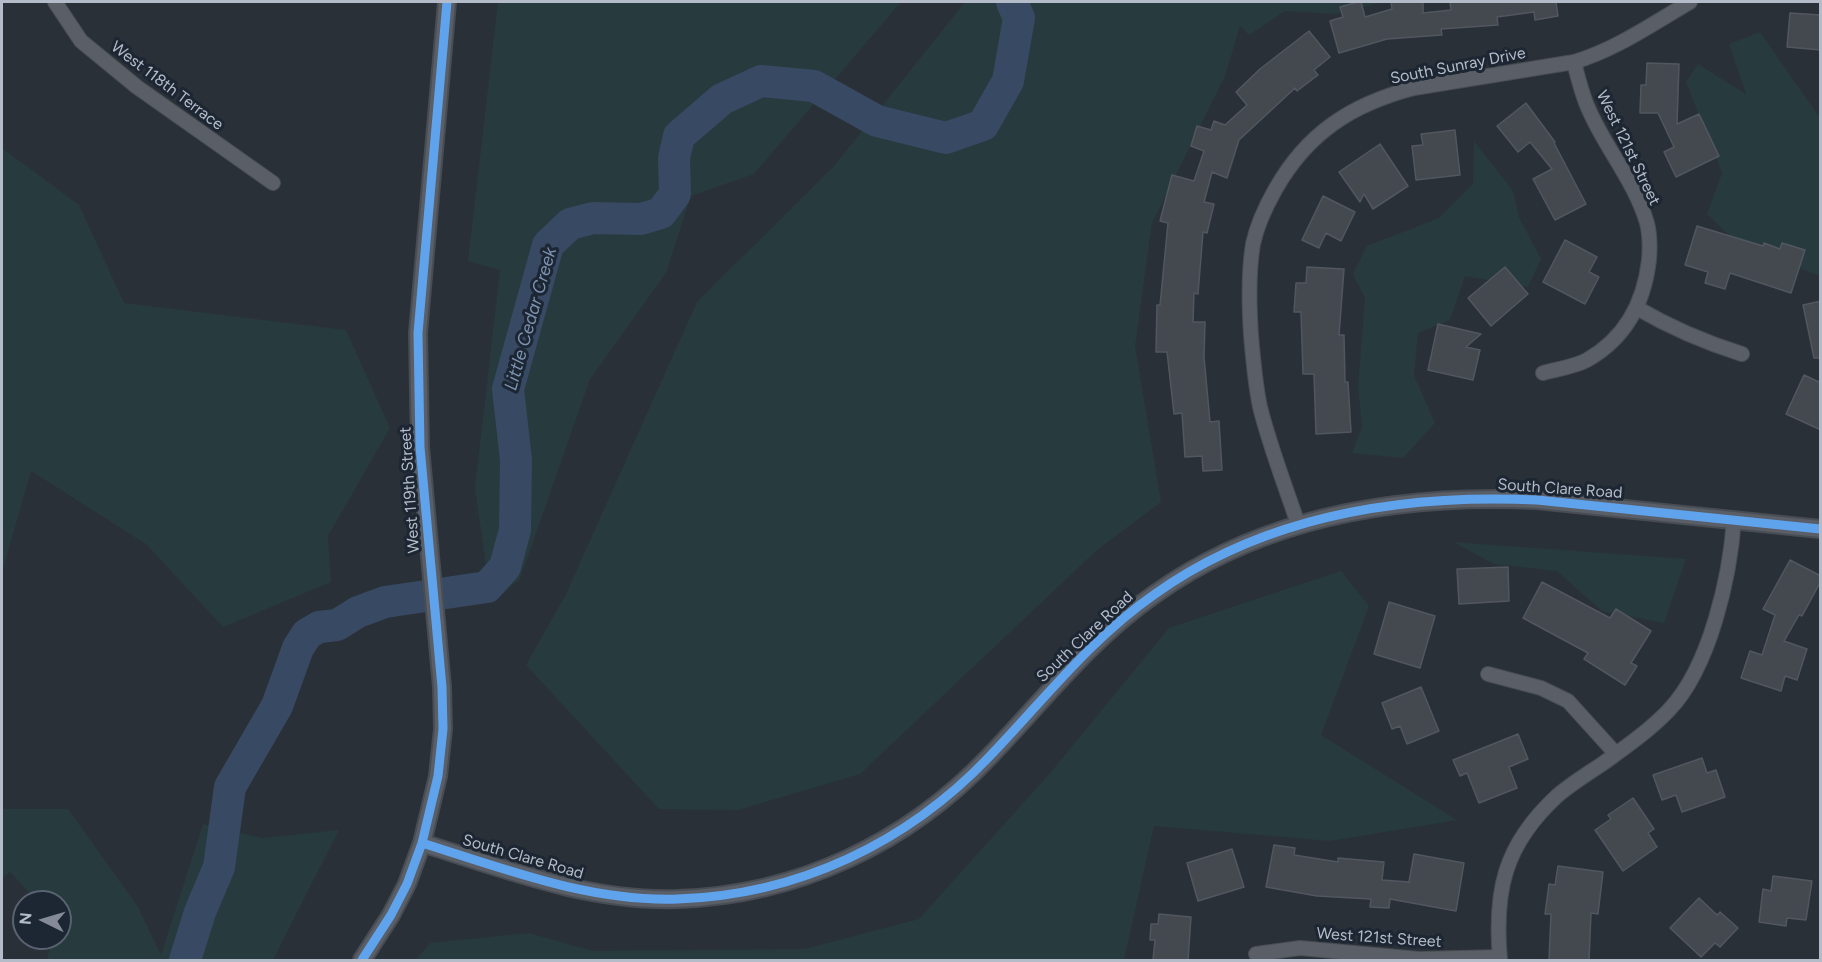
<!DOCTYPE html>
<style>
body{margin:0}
#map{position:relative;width:1822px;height:962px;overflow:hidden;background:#2a3038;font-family:Figtree,sans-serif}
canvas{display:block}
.frame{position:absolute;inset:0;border:3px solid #b4bcc9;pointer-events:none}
.north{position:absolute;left:12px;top:890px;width:60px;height:60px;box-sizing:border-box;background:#1d2633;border:2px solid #59626f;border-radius:50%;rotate:275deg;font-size:16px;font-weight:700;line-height:24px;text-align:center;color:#b4bcc9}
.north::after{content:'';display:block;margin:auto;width:21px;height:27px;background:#848b96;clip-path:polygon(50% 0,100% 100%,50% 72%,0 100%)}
</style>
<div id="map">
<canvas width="1822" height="962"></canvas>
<div class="frame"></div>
<div class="north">N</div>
</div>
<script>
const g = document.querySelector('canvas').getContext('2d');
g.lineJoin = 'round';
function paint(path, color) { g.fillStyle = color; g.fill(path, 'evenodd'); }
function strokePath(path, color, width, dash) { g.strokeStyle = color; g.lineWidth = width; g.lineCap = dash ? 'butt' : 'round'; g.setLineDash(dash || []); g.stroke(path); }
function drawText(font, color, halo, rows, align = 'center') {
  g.font = font + ' Figtree,sans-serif'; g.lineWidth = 6; g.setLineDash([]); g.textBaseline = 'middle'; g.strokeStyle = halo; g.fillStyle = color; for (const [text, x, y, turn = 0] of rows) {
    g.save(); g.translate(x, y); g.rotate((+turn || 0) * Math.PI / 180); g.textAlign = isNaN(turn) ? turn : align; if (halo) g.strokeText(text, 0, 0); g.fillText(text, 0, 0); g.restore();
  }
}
const green = new Path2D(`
 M 498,2 L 901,2 L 754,174 L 691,196 L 666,273 L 590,379 L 520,579 L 491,603 L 475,488 L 500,270 L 468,261 Z
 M 965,2 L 1384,2 L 1336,14 L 1285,11 L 1249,35 L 1240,26 L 1225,76 L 1152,223 L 1135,346 L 1161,502 L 1097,550 L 860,774 L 738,810 L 659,809 L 526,665 L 566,594 L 697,302 L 834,166 Z
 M 1760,32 L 1820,118 L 1820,276 L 1738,244 L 1707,214 L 1722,173 L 1686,82 L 1698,64 L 1746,94 L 1729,44 Z
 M 1474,141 L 1513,191 L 1519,217 L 1541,259 L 1528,287 L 1465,276 L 1450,320 L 1418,333 L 1414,375 L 1435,423 L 1403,458 L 1352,453 L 1362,427 L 1358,387 L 1365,298 L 1353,274 L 1367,246 L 1439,218 L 1473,184 Z
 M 2,148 L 79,205 L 124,303 L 346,330 L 390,428 L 328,536 L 331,582 L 223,627 L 146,544 L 31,471 L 2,572 Z
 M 1453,542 L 1686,559 L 1664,623 L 1602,611 L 1557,571 L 1494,564 Z
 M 1341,571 L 1369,606 L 1321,735 L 1457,820 L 1330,841 L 1154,826 L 1124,960 L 416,960 L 430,943 L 529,933 L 593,951 L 805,949 L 919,919 L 1051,772 L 1169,628 Z
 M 2,809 L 68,809 L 138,907 L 161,955 L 203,824 L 262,838 L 339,830 L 273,960 L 47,960 L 52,938 L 60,938 L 60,902 L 38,902 L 10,872 L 2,878 Z`);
const river = new Path2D(`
 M 185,960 L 200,912 L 219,867 L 230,787 L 277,706 L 298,648 L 307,634 L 319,627 L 337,625 L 358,612 L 385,602 L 487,587 L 505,567 L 515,530 L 516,460 L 508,389 L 548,245 L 570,224 L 593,218 L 641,219 L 661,213 L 675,194 L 674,158 L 679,136 L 722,99 L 761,81 L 814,86 L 877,121 L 946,138 L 983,125 L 1008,81 L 1019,18 L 1012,2`);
const building = new Path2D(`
 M 1358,2 L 1361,2 L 1365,17 L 1392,9 L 1391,2 L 1423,2 L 1423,13 L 1451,10 L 1450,2 L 1556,2 L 1558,16 L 1535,20 L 1534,12 L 1497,17 L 1498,25 L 1441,29 L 1442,35 L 1387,39 L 1339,53 L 1330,21 L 1343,17 L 1340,7 Z
 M 1790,13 L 1821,15 L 1821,50 L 1787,47 Z
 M 1309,31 L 1330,57 L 1314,70 L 1318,75 L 1297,91 L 1295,88 L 1239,140 L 1227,178 L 1212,172 L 1204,202 L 1214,204 L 1207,233 L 1203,232 L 1198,294 L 1194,293 L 1193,322 L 1205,322 L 1204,357 L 1210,422 L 1219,421 L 1222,470 L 1203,471 L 1202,456 L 1185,457 L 1182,413 L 1174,414 L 1167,352 L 1156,352 L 1157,305 L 1160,305 L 1168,223 L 1160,221 L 1172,175 L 1194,181 L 1204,151 L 1191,146 L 1197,126 L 1211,130 L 1214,121 L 1225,125 L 1247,105 L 1236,92 L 1260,69 Z
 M 1647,63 L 1679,64 L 1677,124 L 1699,114 L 1719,156 L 1676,177 L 1664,152 L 1674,147 L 1658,113 L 1640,113 L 1641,85 L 1646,85 Z
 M 1526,103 L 1555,142 L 1554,143 L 1586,204 L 1555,220 L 1533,179 L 1552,169 L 1530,142 L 1518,152 L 1497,126 Z
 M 1455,130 L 1460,175 L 1416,180 L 1412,146 L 1423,145 L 1421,134 Z
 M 1380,144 L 1408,186 L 1373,209 L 1364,194 L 1360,202 L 1339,172 Z
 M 1323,196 L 1355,212 L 1341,241 L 1326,233 L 1319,248 L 1302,240 Z
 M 1697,226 L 1763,246 L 1764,243 L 1780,249 L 1782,243 L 1805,250 L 1791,293 L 1730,273 L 1725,289 L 1705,283 L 1708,272 L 1685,265 Z
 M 1565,240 L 1597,257 L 1589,272 L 1599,277 L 1585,304 L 1543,282 Z
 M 1307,267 L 1344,269 L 1339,335 L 1344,335 L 1345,382 L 1348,382 L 1351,432 L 1316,434 L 1314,374 L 1303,374 L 1301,312 L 1294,312 L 1296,283 L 1306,283 Z
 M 1505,267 L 1528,294 L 1491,326 L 1468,298 Z
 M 1821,301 L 1821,358 L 1814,358 L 1803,305 Z
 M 1438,324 L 1481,334 L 1466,347 L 1480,350 L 1473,380 L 1428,370 Z
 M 1804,375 L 1821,383 L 1821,430 L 1786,414 Z
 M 1790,560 L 1821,576 L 1821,581 L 1802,616 L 1799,615 L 1784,641 L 1807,649 L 1797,680 L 1785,676 L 1781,691 L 1741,678 L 1750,651 L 1762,655 L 1775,615 L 1763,609 Z
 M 1508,567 L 1509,601 L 1459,604 L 1457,569 Z
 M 1542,582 L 1610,618 L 1616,609 L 1651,631 L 1631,663 L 1637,666 L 1625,685 L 1584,659 L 1588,653 L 1523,618 Z
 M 1389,602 L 1435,616 L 1420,668 L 1374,654 Z
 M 1421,687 L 1439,731 L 1407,744 L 1400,726 L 1392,729 L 1382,703 Z
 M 1518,734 L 1528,759 L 1509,767 L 1517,788 L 1479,803 L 1467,773 L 1460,776 L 1453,760 Z
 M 1702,758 L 1707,773 L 1716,770 L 1725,797 L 1682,812 L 1676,795 L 1662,800 L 1653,775 Z
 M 1633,798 L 1654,829 L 1648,833 L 1657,847 L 1623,871 L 1595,830 L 1611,819 L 1608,815 Z
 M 1274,845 L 1295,848 L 1294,855 L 1338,862 L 1338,858 L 1384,862 L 1382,880 L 1409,882 L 1414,854 L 1464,863 L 1456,911 L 1390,899 L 1389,908 L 1370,907 L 1371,899 L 1317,896 L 1266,887 Z
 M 1232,849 L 1244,887 L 1198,901 L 1187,863 Z
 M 1558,866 L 1603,872 L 1598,914 L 1591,913 L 1589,960 L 1549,960 L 1551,914 L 1545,914 L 1549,884 L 1555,885 Z
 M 1773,876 L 1812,881 L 1806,920 L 1787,918 L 1786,926 L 1759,922 L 1763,889 L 1771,891 Z
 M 1699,898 L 1717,915 L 1720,912 L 1738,928 L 1720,947 L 1715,943 L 1701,957 L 1670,928 Z
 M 1159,914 L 1191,917 L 1188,960 L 1153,960 L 1155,940 L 1150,940 L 1151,924 L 1158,924 Z`);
const minor = new Path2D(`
 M 55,2 L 81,41 L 137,87 L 273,183
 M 1637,308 C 1671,328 1704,342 1742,354
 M 1543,373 C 1557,369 1574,367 1587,360 C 1626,338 1644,303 1649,260 C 1650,248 1650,235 1647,223 C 1635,182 1606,149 1589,110 C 1582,95 1578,78 1574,62
 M 1298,524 C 1285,485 1270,447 1260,407 C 1255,383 1253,359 1251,335 C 1249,305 1248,274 1253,244 C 1257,225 1266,206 1275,190 C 1307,133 1352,104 1414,88 L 1574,62 C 1617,49 1652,24 1690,2
 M 1488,674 L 1541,688 L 1568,701 L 1616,754
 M 1256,954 L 1300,948 L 1419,959 L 1500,957
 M 1500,960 C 1494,891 1504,845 1557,796 C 1572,783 1589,773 1605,762 C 1627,746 1650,730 1669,710 C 1710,667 1730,577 1734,519`);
const tertiary = new Path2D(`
 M 422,843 C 505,869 589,902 678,899 C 798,895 907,843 989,757 C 1043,701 1090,639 1155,594 C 1266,515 1404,494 1537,500 L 1820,529
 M 362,960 L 391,915 L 407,884 L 422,843 L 438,776 L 443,729 L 442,687 L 420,447 L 418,333 L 447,2`);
const cycleway = new Path2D(`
 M 422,843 C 505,869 589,902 678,899 C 798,895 907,843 989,757 C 1043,701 1090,639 1155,594 C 1266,515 1404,494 1537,500 L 1820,529
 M 362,960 L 391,915 L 407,884 L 422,843 L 438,776 L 443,729 L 442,687 L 420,447 L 418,333 L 447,2`);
const streetNames = [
 ["South Sunray Drive",1458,66,-11],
 ["West 118th Terrace",167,86,37],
 ["West 121st Street",1628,148,64],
 ["South Clare Road",1560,489,4],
 ["West 119th Street",410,490,-94],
 ["South Clare Road",1085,637,-43],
 ["South Clare Road",523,857,16],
 ["West 121st Street",1379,938,4]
];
const waterNames = [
 ["Little Cedar Creek",531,319,-74]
];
paint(green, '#273a3e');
strokePath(river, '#384963', 32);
paint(building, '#444950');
strokePath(building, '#52575f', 1.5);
strokePath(minor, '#484c53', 16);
strokePath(tertiary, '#484c53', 20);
strokePath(minor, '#5a5e66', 14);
strokePath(tertiary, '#5a5e66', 16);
strokePath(cycleway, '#60a3ed', 9);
drawText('16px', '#b4bcc9', '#1d2633', streetNames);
drawText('italic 18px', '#7c92b1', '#1d2633', waterNames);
</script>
